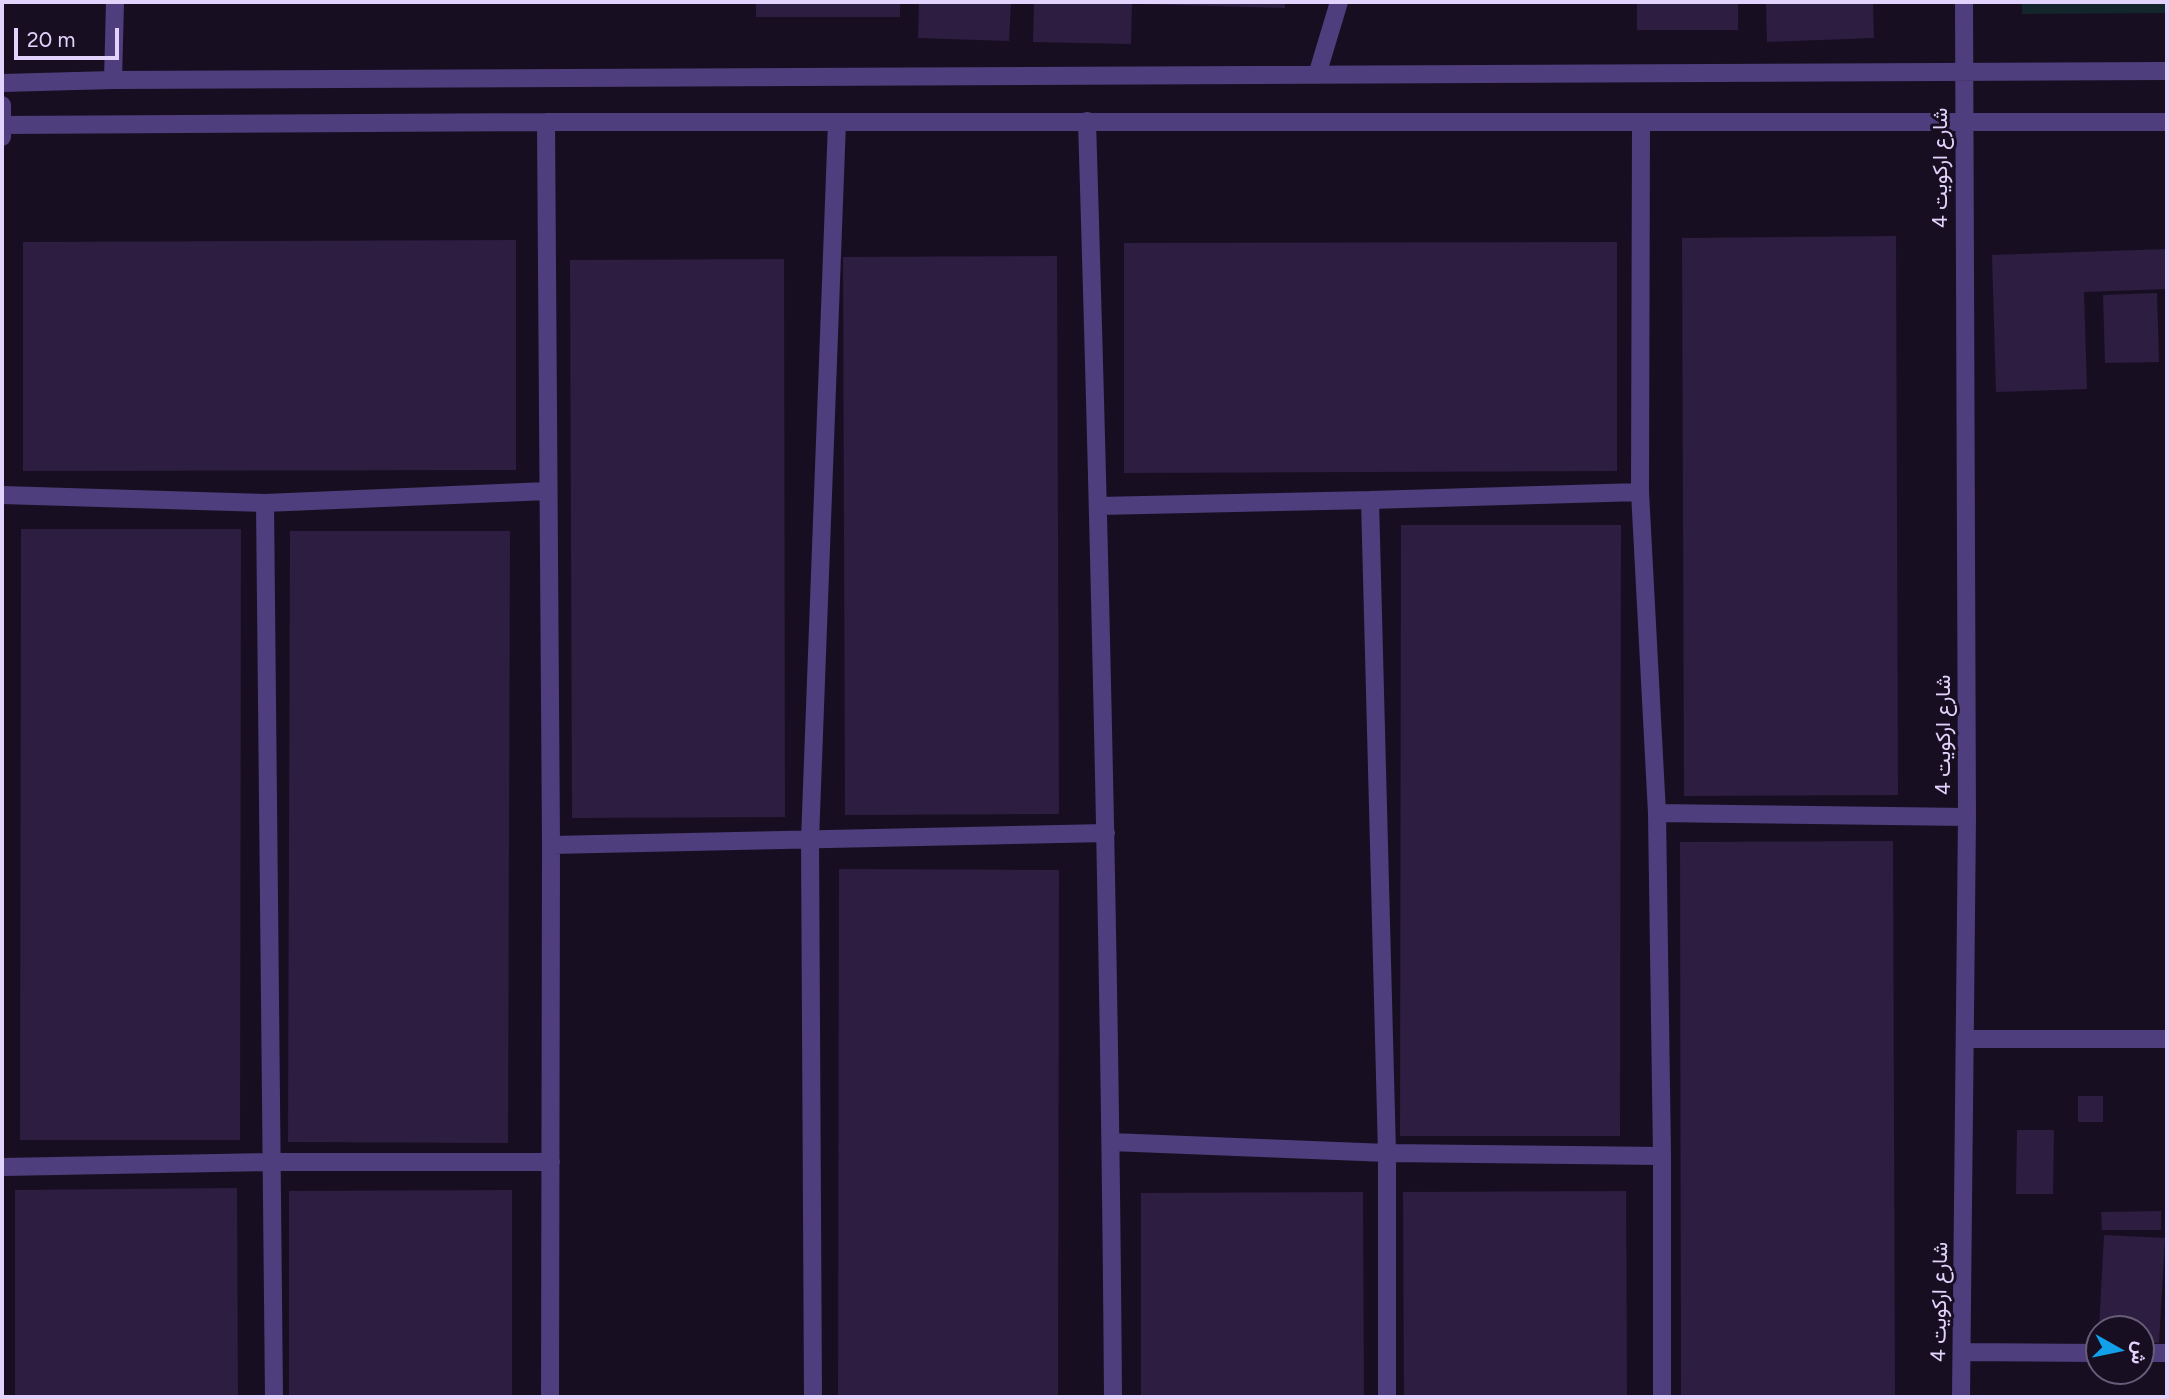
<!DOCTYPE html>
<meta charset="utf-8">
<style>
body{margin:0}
#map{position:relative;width:2169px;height:1399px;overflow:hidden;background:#170f21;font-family:Figtree,Vazirmatn,sans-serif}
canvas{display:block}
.frame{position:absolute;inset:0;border:4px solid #e1d3fc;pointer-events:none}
.north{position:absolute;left:2085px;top:1315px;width:70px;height:70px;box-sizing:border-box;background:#170f21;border:2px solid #685d79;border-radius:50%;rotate:99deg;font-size:19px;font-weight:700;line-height:28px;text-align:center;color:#e1d3fc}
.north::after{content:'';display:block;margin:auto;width:24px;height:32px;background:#11a0e9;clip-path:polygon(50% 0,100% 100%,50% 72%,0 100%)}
.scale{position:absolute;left:14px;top:28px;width:105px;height:32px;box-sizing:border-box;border:4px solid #e1d3fc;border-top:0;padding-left:9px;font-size:21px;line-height:24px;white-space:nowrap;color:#e1d3fc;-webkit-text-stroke:5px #170f21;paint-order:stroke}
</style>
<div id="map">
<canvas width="2169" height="1399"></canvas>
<div class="frame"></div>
<div class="north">ش</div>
<div class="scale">20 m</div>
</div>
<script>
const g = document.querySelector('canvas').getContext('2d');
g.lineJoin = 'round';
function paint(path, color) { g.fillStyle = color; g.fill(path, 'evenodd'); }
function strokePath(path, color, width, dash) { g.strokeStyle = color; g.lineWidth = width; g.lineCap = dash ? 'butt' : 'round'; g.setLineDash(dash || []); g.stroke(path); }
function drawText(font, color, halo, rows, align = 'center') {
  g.font = font + ' Figtree,Vazirmatn,sans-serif'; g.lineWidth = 6; g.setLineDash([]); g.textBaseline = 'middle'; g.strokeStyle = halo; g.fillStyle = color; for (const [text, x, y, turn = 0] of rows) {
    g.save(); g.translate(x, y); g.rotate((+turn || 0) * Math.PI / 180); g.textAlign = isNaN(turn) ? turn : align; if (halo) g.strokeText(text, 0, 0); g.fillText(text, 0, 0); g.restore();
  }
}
const green = new Path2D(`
 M 2022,2 L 2167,2 L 2167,13 L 2022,14 Z`);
const building = new Path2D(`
 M 756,2 L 900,2 L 900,17 L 756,17 Z
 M 919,2 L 1011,2 L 1009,41 L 918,38 Z
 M 1034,2 L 1132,2 L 1131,44 L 1033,42 Z
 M 1141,2 L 1285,2 L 1285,8 L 1141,4 Z
 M 1637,2 L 1738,2 L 1738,30 L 1637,30 Z
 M 1766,2 L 1873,2 L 1874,38 L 1767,42 Z
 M 1896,236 L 1898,795 L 1684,796 L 1682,238 Z
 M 516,240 L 516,470 L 23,471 L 23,242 Z
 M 1617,242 L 1617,471 L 1124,473 L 1124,243 Z
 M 2167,249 L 2167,289 L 2084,292 L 2087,389 L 1996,392 L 1992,255 Z
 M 1057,256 L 1059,814 L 845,815 L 843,257 Z
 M 784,259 L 785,817 L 572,818 L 570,260 Z
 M 2157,293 L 2159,362 L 2105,363 L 2103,295 Z
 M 1401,525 L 1621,525 L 1620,1136 L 1400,1136 Z
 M 21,529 L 241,529 L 240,1140 L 20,1140 Z
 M 290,531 L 510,531 L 508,1143 L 288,1142 Z
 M 1893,841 L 1895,1397 L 1681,1397 L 1680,842 Z
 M 839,869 L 1059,870 L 1058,1397 L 838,1397 Z
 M 2078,1096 L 2103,1096 L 2103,1122 L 2078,1122 Z
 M 2017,1130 L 2054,1130 L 2053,1194 L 2016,1194 Z
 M 237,1188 L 238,1397 L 15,1397 L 15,1190 Z
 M 512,1190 L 512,1397 L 289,1397 L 289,1191 Z
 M 1626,1191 L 1627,1397 L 1404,1397 L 1403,1192 Z
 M 1363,1192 L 1364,1397 L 1141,1397 L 1141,1193 Z
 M 2161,1211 L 2161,1230 L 2102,1230 L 2101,1212 Z
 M 2104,1235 L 2165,1238 L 2159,1343 L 2141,1342 L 2141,1329 L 2099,1329 Z`);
const minor = new Path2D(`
 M 1317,75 L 1339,2
 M 113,80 L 115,2
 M 2,83 L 113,80 L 2167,71
 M 2,105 L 2,137
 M 1087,121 C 1100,547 1110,972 1113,1397
 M 546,122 L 551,845 L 550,1397
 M 1641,122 L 1640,492 L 1657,813 L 1662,1156 L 1662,1397
 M 2,125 L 546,122 L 2167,122
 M 2,495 L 265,503 L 547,491
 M 1370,500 L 1387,1153 L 1387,1397
 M 265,503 L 274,1397
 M 1099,506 L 1370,500 L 1640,492
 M 1657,813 L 1967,817
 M 551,845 L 1106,833
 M 1966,1039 L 2167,1039
 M 1111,1142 L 1387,1153 L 1662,1156
 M 2,1167 L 270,1162 L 551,1162
 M 1962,1352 L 2099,1353
 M 2141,1353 L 2167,1353
 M 813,1397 L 810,840 L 837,122
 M 1961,1397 L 1967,817 L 1964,2`);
const streetNames = [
 ["شارع اركويت 4",1941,168,-90],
 ["شارع اركويت 4",1944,735,-90],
 ["شارع اركويت 4",1940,1302,-89]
];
paint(green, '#13262b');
paint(building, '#2d1d41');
strokePath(minor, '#4f3e7d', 18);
drawText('21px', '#e1d3fc', '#170f21', streetNames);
</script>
